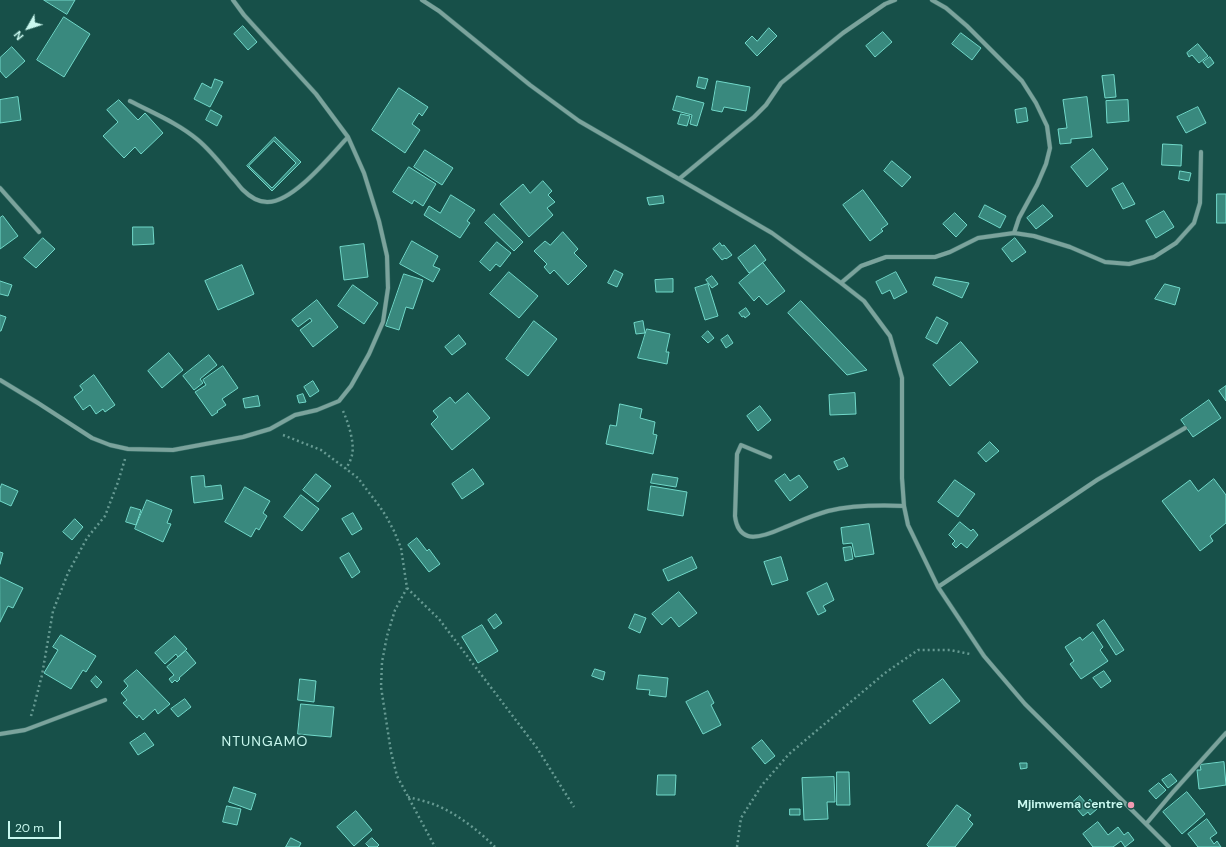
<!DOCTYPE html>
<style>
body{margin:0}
#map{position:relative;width:1226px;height:847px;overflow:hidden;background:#175049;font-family:"DM Sans",sans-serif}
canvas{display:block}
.north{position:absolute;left:8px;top:8px;width:40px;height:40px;-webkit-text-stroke:3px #175049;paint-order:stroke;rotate:231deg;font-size:11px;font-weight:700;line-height:16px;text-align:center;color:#c9f8ef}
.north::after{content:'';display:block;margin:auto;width:14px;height:18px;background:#c9f8ef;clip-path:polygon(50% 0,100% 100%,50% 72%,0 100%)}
.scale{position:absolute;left:8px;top:821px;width:53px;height:18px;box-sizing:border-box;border:2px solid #c9f8ef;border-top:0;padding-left:5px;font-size:12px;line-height:14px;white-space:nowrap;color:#c9f8ef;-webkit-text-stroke:3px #175049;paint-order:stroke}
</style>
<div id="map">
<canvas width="1226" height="847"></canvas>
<div class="north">N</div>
<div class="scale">20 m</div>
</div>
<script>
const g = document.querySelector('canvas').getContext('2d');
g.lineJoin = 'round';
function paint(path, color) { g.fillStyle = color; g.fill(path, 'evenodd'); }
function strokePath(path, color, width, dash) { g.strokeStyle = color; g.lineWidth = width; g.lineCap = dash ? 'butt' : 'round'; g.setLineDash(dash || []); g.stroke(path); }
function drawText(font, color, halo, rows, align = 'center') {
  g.font = font + ' "DM Sans",sans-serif'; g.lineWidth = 3; g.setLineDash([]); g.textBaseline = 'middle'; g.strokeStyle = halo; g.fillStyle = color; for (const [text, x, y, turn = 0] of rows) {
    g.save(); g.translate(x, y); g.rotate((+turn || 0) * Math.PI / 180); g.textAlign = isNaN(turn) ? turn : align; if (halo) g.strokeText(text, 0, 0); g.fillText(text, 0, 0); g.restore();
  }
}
const building = new Path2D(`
 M 44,0 L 75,0 L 67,14 Z
 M 64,17 L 90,34 L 64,77 L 37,60 Z
 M 243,26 L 257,42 L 248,50 L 234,34 Z
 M 769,28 L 777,36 L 757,56 L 745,43 L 752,36 L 757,41 Z
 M 883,32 L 892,42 L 875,57 L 866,46 Z
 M 961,33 L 981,48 L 972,60 L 952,44 Z
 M 1198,44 L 1208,56 L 1199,63 L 1192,55 L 1189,57 L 1187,53 Z
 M 12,47 L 25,61 L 6,78 L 0,71 L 0,58 Z
 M 1210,57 L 1214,63 L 1208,68 L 1203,62 Z
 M 1114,75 L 1116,97 L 1105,98 L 1102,76 Z
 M 699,77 L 708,79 L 705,89 L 697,87 Z
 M 215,79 L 223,82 L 210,107 L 194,99 L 202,83 L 211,88 Z
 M 717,81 L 750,87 L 746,111 L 724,107 L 722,112 L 712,110 Z
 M 399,88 L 428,107 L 422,116 L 419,113 L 412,124 L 420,130 L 405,153 L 372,130 Z
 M 677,96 L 704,103 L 697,126 L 690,124 L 692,115 L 673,110 Z
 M 18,97 L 21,120 L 0,123 L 0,100 Z
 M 1087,97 L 1092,137 L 1071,139 L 1071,143 L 1060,144 L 1058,129 L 1067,128 L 1063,100 Z
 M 119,100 L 138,120 L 145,113 L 163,133 L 141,154 L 135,147 L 124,158 L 103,136 L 118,122 L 107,110 Z
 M 1128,100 L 1129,121 L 1107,123 L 1106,101 Z
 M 1198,107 L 1206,123 L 1186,133 L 1177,117 Z
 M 1026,108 L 1028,121 L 1017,123 L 1015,110 Z
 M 211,110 L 222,116 L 217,126 L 206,120 Z
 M 681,114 L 690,116 L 687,126 L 678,124 Z
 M 275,137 L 301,162 L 272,191 L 247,166 Z
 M 274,141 L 296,163 L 272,188 L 249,166 Z
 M 1163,144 L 1182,145 L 1181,166 L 1162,165 Z
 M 1093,149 L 1108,169 L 1087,187 L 1071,167 Z
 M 425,150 L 453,168 L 442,185 L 414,167 Z
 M 892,161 L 911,177 L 902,187 L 884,171 Z
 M 409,167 L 436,184 L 423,206 L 414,200 L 412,204 L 393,192 Z
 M 1180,171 L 1191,173 L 1189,181 L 1179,179 Z
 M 543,181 L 552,191 L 548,195 L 555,202 L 547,208 L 553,215 L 529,237 L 500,204 L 523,184 L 530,193 Z
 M 1123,183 L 1135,204 L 1123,209 L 1112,189 Z
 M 863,190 L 888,224 L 881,229 L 883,231 L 870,241 L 843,205 Z
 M 1217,194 L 1226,194 L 1226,223 L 1217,223 Z
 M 451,195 L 475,210 L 467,221 L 470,223 L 460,238 L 424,215 L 429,206 L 440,213 Z
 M 663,196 L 664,203 L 649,205 L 647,198 Z
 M 985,205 L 1006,216 L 1000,228 L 979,217 Z
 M 1043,205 L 1053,216 L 1036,229 L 1027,218 Z
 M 1164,211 L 1174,227 L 1156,238 L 1146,221 Z
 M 955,213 L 967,225 L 956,237 L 943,224 Z
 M 494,214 L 523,242 L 514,251 L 485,223 Z
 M 3,216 L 18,236 L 0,249 L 0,218 Z
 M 133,227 L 153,227 L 154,244 L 133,245 Z
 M 563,232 L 578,249 L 574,253 L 587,266 L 568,285 L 554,270 L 550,274 L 544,267 L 547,264 L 534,251 L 545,241 L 550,245 Z
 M 43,238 L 55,249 L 36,268 L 24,258 Z
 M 1015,238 L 1026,252 L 1012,262 L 1002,249 Z
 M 412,241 L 438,256 L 433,266 L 440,269 L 433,282 L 400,264 Z
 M 497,242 L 511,253 L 500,267 L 496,264 L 490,271 L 480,262 Z
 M 720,243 L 722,246 L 724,245 L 732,255 L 726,259 L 725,258 L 722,260 L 713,249 Z
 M 364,244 L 368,277 L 344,280 L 340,247 Z
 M 755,245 L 766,260 L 749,273 L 738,258 Z
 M 763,263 L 785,291 L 767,305 L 759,296 L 754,301 L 739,283 Z
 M 242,265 L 254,294 L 218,310 L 205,281 Z
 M 615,270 L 623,274 L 617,287 L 608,283 Z
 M 509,272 L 538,296 L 519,318 L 490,294 Z
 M 896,272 L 907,292 L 894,299 L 890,290 L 882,294 L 876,282 Z
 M 404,274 L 423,280 L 413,309 L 406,307 L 399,330 L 386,326 Z
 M 712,276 L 718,284 L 712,288 L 706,280 Z
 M 936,277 L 969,283 L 962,298 L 933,285 Z
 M 673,279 L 673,292 L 656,292 L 655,280 Z
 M 0,281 L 12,285 L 8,296 L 0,294 Z
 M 708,284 L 718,316 L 705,320 L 695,288 Z
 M 1165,284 L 1180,288 L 1175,305 L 1155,299 Z
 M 353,285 L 378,303 L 364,324 L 338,306 Z
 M 317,300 L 338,327 L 313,347 L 300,330 L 312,321 L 310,318 L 298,327 L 292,320 Z
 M 801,301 L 867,370 L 847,375 L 788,313 Z
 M 746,308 L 750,314 L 745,318 L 744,316 L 742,317 L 739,313 Z
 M 0,315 L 6,317 L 1,331 L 0,331 Z
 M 937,317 L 948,323 L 937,344 L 926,338 Z
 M 534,321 L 557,339 L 528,376 L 506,359 Z
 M 643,321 L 645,333 L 636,334 L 634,323 Z
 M 647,329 L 670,334 L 666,352 L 669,352 L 667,364 L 638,358 Z
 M 708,331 L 714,338 L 708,343 L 702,337 Z
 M 459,335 L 466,344 L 452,355 L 445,347 Z
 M 728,335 L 733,343 L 726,348 L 721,340 Z
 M 961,342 L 978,362 L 950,386 L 933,365 Z
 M 169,353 L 183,370 L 162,388 L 148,371 Z
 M 209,355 L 217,365 L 200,379 L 203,383 L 194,390 L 183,376 Z
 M 223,366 L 238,388 L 222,399 L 226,405 L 217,411 L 218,412 L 212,416 L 195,392 L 206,385 L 203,380 Z
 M 94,375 L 115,405 L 105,412 L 103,409 L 96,414 L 90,405 L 83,410 L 74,397 L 83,390 L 80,386 Z
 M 313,381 L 319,391 L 310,397 L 304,387 Z
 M 1226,386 L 1226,401 L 1219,391 Z
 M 468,393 L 490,418 L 452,450 L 431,424 L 438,417 L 433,411 L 450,397 L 455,403 Z
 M 855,393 L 856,414 L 830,415 L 829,395 Z
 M 303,394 L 306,402 L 299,403 L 297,396 Z
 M 258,396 L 260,406 L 245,408 L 243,399 Z
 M 1209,400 L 1221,418 L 1193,437 L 1181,420 Z
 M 620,404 L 642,409 L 640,418 L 655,422 L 653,434 L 657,435 L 653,454 L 606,444 L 610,425 L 616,426 Z
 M 760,406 L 771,420 L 758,431 L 747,416 Z
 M 990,442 L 999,451 L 986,462 L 978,453 Z
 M 844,458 L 848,466 L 838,470 L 834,462 Z
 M 473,469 L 484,484 L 462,499 L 452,484 Z
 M 316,474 L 331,486 L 318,502 L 303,490 Z
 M 653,474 L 678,478 L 676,487 L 651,483 Z
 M 785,474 L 790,481 L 799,475 L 808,487 L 790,501 L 775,481 Z
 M 204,476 L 205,487 L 221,485 L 223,499 L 194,503 L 191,477 Z
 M 1214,479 L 1226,495 L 1226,523 L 1210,536 L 1213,541 L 1200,551 L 1162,501 L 1190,480 L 1198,491 Z
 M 955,480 L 975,494 L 958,517 L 938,502 Z
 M 2,484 L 18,491 L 11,506 L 0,501 L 0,489 Z
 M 651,486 L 687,492 L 683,516 L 648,510 Z
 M 245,487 L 270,501 L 263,513 L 267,516 L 259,530 L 256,528 L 251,537 L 225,522 Z
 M 301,495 L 319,509 L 302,531 L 284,517 Z
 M 147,500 L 172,510 L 167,523 L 171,524 L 163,542 L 135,529 Z
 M 131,507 L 141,510 L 136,525 L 126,522 Z
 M 353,513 L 362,529 L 352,535 L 342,519 Z
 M 75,519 L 83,527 L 72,540 L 63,532 Z
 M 960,522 L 971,531 L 973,529 L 978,535 L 967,548 L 961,543 L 956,548 L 952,544 L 955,541 L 949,535 Z
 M 869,524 L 874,554 L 855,557 L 852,543 L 843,544 L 841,528 Z
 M 417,538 L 427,551 L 429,549 L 440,564 L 429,572 L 408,545 Z
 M 851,547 L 853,559 L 845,561 L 843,548 Z
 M 0,552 L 3,553 L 0,564 Z
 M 349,553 L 360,572 L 352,578 L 340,558 Z
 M 692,557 L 697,568 L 668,581 L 663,570 Z
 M 781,557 L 788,580 L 772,585 L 764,562 Z
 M 0,577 L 23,588 L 13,608 L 8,606 L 0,622 Z
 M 827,583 L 834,600 L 823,606 L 826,611 L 818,615 L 807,593 Z
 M 679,592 L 697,613 L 679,627 L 671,617 L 662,625 L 652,614 Z
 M 496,614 L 502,623 L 494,629 L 488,620 Z
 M 635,614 L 646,618 L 640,633 L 629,628 Z
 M 1104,620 L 1124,650 L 1116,655 L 1097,625 Z
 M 482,625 L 498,651 L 478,663 L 462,637 Z
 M 1093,632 L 1103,647 L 1100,650 L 1108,661 L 1081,679 L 1070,664 L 1074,661 L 1065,647 L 1080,637 L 1082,640 Z
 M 61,635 L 96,656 L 86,672 L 83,670 L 71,689 L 44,673 L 58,650 L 53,647 Z
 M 175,636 L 187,649 L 178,657 L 176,654 L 165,664 L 155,653 Z
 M 186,651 L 196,663 L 179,678 L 180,679 L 177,682 L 175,680 L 172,683 L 169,679 L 174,675 L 167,667 Z
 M 595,669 L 605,672 L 603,680 L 592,676 Z
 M 137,670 L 170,704 L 158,714 L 155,709 L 143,720 L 139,715 L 137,718 L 123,703 L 127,700 L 121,693 L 128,686 L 124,681 Z
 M 1104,671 L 1111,681 L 1101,688 L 1093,678 Z
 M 639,675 L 668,678 L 666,697 L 649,695 L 650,690 L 637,689 Z
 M 96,676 L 102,682 L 97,688 L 91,681 Z
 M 300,679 L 316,681 L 314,702 L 298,700 Z
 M 943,679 L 960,701 L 930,724 L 913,701 Z
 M 708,691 L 714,703 L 711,705 L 721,725 L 703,734 L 686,702 Z
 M 185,699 L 191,707 L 178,717 L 171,709 Z
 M 301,704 L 334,707 L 331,737 L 298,734 Z
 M 145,733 L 154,745 L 138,755 L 130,743 Z
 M 762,740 L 775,756 L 765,764 L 752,748 Z
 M 1224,762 L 1226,785 L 1199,789 L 1197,770 L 1201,770 L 1200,765 Z
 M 1020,763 L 1027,763 L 1027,768 L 1021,769 Z
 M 837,772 L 849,772 L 850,805 L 837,805 Z
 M 1171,774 L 1177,781 L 1168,788 L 1162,780 Z
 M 658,775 L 676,775 L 675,795 L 657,795 Z
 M 834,777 L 835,802 L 827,802 L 828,819 L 804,820 L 802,778 Z
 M 1159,783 L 1166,790 L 1156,799 L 1149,791 Z
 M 234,787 L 256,794 L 251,810 L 229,802 Z
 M 1187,792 L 1205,814 L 1182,834 L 1163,812 Z
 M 1080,796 L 1086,803 L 1090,799 L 1097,809 L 1090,815 L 1088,812 L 1083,816 L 1072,803 Z
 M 957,805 L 971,815 L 968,819 L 973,824 L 955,847 L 929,847 L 927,845 Z
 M 227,806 L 241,809 L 237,825 L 223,822 Z
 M 790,809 L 800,809 L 800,815 L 790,815 Z
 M 356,811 L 372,830 L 354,846 L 337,827 Z
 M 1207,819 L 1217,833 L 1210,838 L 1214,844 L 1217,841 L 1221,847 L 1198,847 L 1188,834 Z
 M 1098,822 L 1108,835 L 1118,827 L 1124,835 L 1128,832 L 1134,840 L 1125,847 L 1121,841 L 1113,847 L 1093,847 L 1083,834 Z
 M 291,838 L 301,843 L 299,847 L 286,847 Z
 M 372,838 L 379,845 L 377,847 L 369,847 L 366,844 Z`);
const path = new Path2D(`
 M 343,411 C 348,422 355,443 352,455 C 351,460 348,465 346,469
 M 283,435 L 321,450 L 358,478 L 380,507 L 386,516 L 394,531 L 401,548 L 407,588 L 395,610 L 387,636 L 382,662 L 381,687 L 391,752 L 397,776 L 435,847
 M 407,588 L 439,619 L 537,748 L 574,807
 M 31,716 L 34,706 L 42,675 L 53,611 L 68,573 L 87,538 L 105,516 L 118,482 L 125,459
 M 408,797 C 416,799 425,801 433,804 C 455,812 478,830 495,847
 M 737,847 L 741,818 L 762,785 L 789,754 L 885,673 L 918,650 L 950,650 L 970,654`);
const street = new Path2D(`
 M 422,0 L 439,11 L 530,85 L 579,121 L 772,233 L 841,283 L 864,301 L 890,336 L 902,378 L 902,478 L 904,506 L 908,525 L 938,587 L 984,656 L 1025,704 L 1146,824 L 1169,847
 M 932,0 L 946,8 L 967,26 L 1022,81 L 1036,103 L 1047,126 L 1050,148 L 1046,164 L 1037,185 L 1019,218 L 1014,233
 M 130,101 C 153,113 178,123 198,140 C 210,150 221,164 231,176 C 235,180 239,186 243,190 C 249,196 258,202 267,202 C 293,203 331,155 348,137
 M 679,179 L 754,117 L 766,105 L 781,83 L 843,33 L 885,4 L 895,0
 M 0,188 L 39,232
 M 841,283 L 861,266 L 886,257 L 935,257 L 950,252 L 978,238 L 1014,233 L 1034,236 L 1070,247 L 1105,262 L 1129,264 L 1154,257 L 1176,243 L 1194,223 L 1200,203 L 1201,152
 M 0,380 L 38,403 L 92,438 L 110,445 L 128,449 L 173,450 L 243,437 L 270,429 L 295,415 L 317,410 L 339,401 L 351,386 L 369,354 L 383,322 L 388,288 L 387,256 L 379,221 L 364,173 L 348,137 L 316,94 L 244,15 L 233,0
 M 770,457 L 741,445 L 737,454 L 735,516 C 736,525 739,533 748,536 C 757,539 774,532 783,528 C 798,522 813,515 828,511 C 853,505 879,505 904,506
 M 938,587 L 1097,480 L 1185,428
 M 0,734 L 25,730 L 105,700
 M 1146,824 L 1173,792 L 1226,733`);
const markers = [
 [1131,805,4,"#f19ab1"]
];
const poiNames = [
 ["Mjimwema centre",1123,805]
];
const quarterNames = [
 ["NTUNGAMO",265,742]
];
paint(building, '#39897e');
strokePath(building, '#71d8c9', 1);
strokePath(street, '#376e67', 5);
strokePath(path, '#669a92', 2.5, [2, 3]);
strokePath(street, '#7ba39c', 4);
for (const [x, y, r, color] of markers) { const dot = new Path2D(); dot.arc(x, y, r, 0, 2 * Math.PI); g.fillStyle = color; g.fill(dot); strokePath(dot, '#175049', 1.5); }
drawText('bold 12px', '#c9f8ef', '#175049', poiNames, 'right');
g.letterSpacing = '1px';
drawText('14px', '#c9f8ef', '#175049', quarterNames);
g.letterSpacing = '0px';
</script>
